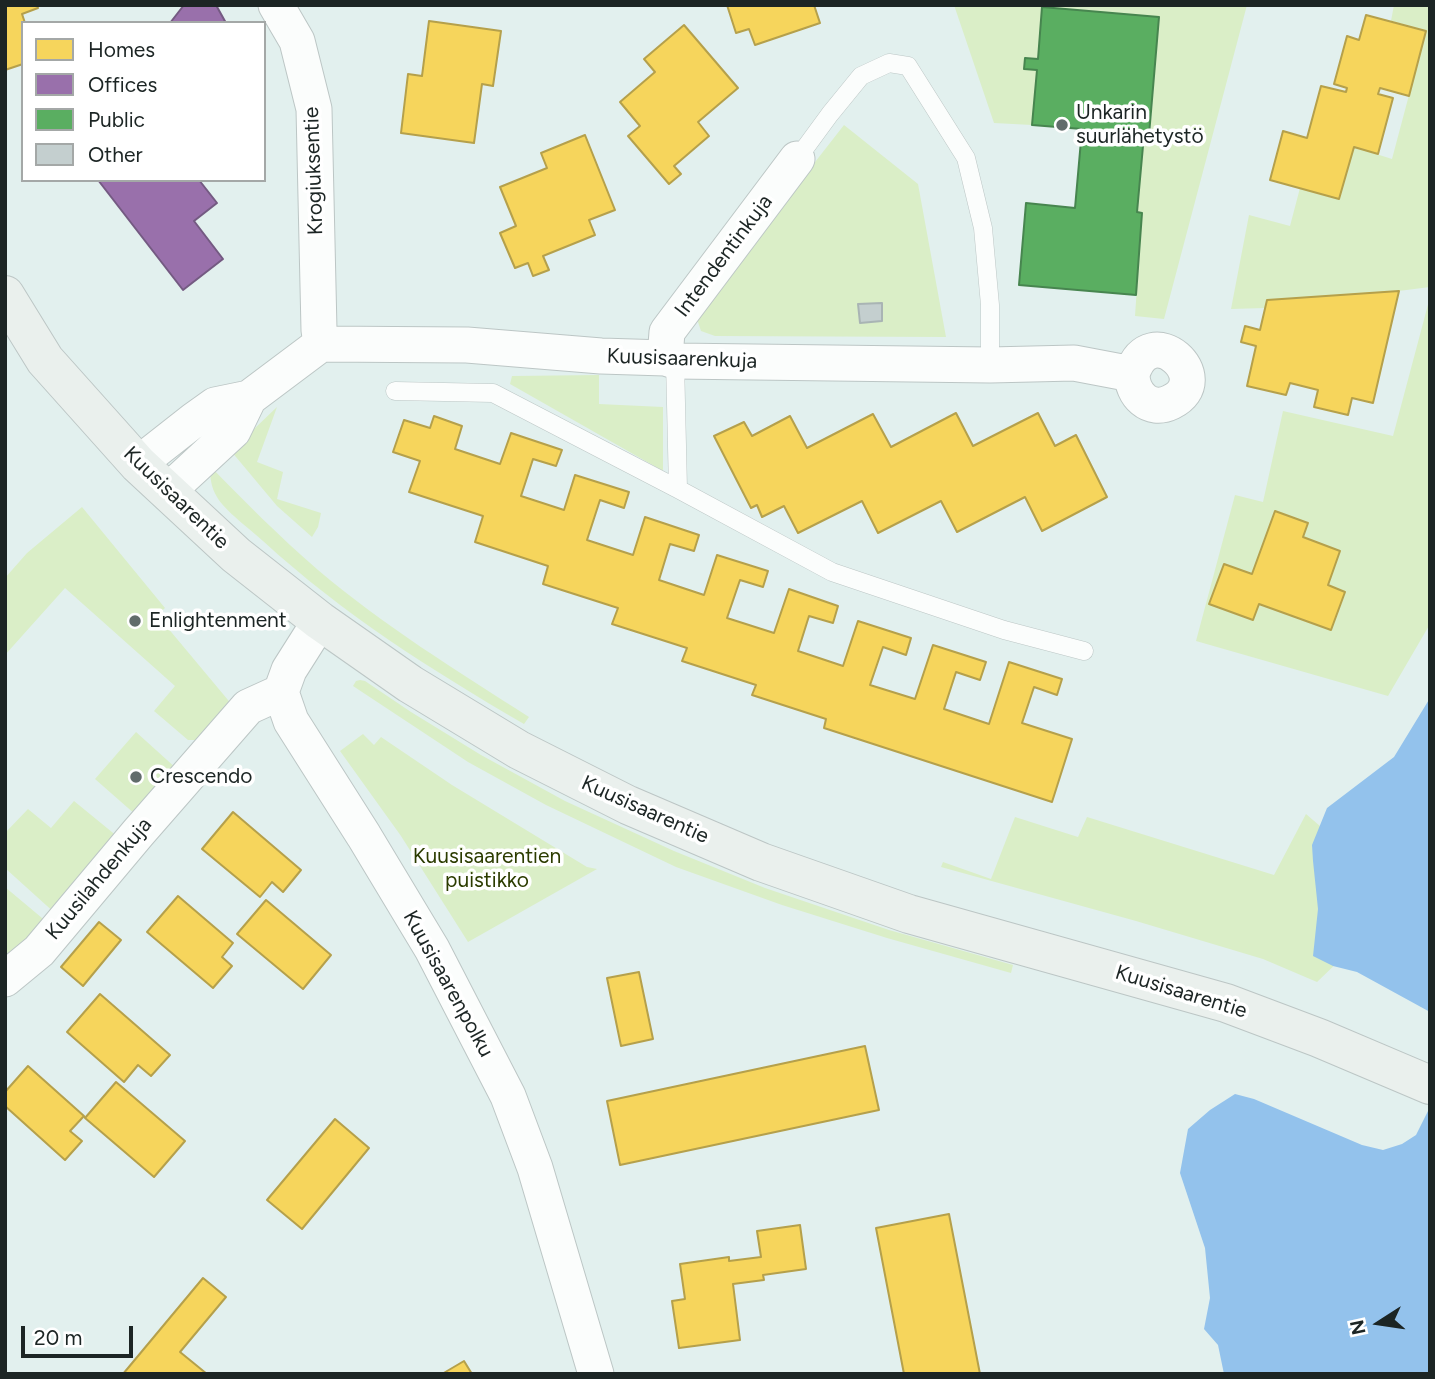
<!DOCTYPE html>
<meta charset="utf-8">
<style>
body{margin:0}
#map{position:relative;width:1435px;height:1379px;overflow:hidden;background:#e2f0ee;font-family:Figtree,sans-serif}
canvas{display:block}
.frame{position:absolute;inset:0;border:7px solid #1c2524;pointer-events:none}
.legend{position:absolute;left:21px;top:21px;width:245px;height:161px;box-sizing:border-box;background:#fff;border:2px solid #a4a8a7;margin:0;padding:9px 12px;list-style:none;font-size:21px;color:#1c2524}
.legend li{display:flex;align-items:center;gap:14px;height:35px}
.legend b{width:35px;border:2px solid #a4a8a7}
.north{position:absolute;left:1344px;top:1288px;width:70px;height:70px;-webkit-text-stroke:5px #fff;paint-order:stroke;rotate:258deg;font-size:19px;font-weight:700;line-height:28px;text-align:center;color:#1c2524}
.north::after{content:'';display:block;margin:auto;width:24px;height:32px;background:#1c2524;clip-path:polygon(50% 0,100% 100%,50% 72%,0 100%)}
.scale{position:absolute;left:21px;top:1326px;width:112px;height:32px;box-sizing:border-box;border:4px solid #1c2524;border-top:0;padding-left:9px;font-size:21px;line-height:24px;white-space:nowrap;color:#1c2524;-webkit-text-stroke:5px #fff;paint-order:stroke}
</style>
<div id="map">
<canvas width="1435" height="1379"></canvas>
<div class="frame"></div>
<ul class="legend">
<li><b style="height:19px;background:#f6d55c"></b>Homes</li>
<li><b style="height:19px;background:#9970ab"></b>Offices</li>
<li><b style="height:19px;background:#5aae61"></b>Public</li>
<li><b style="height:19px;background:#c4cfcf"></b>Other</li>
</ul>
<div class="north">N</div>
<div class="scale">20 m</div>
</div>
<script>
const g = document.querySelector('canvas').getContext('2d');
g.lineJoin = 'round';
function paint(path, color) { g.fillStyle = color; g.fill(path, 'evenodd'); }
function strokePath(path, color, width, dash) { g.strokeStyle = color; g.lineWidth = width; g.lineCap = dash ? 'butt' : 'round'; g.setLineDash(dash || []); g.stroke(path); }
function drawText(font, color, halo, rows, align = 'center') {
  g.font = font + ' Figtree,sans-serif'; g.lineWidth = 7; g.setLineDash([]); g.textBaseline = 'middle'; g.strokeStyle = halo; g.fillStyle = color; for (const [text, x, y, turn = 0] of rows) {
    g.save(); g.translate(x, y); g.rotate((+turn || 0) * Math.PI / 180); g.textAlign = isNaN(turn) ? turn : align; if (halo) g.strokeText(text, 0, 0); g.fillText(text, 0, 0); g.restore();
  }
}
const green = new Path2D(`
 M 954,5 L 1247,5 L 1164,319 L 1135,316 L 1142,213 L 1137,212 L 1144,135 L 1150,135 L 1159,17 L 1042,7 L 1032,125 L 994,123 Z
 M 1394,5 L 1430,5 L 1430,287 L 1265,308 L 1231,309 L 1249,215 L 1290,226 L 1300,188 L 1339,198 L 1354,147 L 1392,159 L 1426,31 L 1391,21 Z
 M 844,125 L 918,184 L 946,337 L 715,336 L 701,331 L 697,319 L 701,308 Z
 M 1430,297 L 1430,624 L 1388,696 L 1196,641 L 1235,495 L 1263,502 L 1283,411 L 1393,436 Z
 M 599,375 L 599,404 L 663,407 L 663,471 L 510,384 L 512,376 Z
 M 277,407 L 257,462 L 283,472 L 277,499 L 321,513 L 318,527 L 312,537 L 277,506 L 231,451 Z
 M 210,466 C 245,502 280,537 318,570 C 383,625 457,671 529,717 L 524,724 C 430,669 344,615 263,541 C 250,529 225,511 217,497 C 211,487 210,478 210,466 Z
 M 82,507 L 165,608 L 157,615 L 233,706 L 201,740 L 188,740 L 154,711 L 175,686 L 65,588 L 5,655 L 5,578 L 27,553 Z
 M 360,680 L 365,681 L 411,712 L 481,755 L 565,801 L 674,851 L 765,888 L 889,930 L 1013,965 L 1011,973 L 887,938 L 782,905 L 676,867 L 546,805 L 468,762 L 353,686 L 356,681 Z
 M 136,732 L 177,769 L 136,815 L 95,779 Z
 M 363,734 L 374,745 L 381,737 L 452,785 L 587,867 L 597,869 L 468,942 L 401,836 L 340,751 Z
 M 74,801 L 118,837 L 57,915 L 5,868 L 5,833 L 28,809 L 51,828 Z
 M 1306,814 L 1320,826 L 1342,958 L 1317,982 L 1263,959 L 1136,921 L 941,867 L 943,862 L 991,879 L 1015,817 L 1078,837 L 1087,817 L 1274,875 Z
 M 5,887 L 42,918 L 48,926 L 5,963 Z`);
const water = new Path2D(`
 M 1430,698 L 1430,1012 L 1357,972 L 1333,966 L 1313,956 L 1318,909 L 1313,861 L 1312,845 L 1327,808 L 1394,757 Z
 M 1235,1094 L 1254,1099 L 1362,1145 L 1383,1150 L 1402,1144 L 1416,1135 L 1430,1107 L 1430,1374 L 1224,1374 L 1218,1345 L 1204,1329 L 1210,1298 L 1205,1248 L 1180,1173 L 1188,1129 L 1210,1110 Z`);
const homes = new Path2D(`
 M 5,5 L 37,5 L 38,8 L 22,14 L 25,23 L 23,23 L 23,64 L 5,70 Z
 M 727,5 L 814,5 L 820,23 L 755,45 L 749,29 L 736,33 Z
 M 1366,15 L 1426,31 L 1409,96 L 1380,88 L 1378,94 L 1393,98 L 1378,154 L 1354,147 L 1339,199 L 1270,180 L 1283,131 L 1307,138 L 1321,86 L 1346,92 L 1347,88 L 1334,84 L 1347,36 L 1359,40 Z
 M 429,21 L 501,31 L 493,86 L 482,84 L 474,143 L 401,133 L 408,74 L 422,76 Z
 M 684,25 L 738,88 L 698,122 L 709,136 L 674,166 L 681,174 L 669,184 L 628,136 L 640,126 L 620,102 L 655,72 L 644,59 Z
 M 585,135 L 615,210 L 589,220 L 595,235 L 543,256 L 549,270 L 533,276 L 528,263 L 515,268 L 500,233 L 516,226 L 500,187 L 547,168 L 541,153 Z
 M 1399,291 L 1373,403 L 1352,398 L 1348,415 L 1314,407 L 1318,390 L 1290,383 L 1286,395 L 1247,386 L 1256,346 L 1241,342 L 1245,326 L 1260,330 L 1267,300 Z
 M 956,413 L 973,446 L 1038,413 L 1055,446 L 1076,435 L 1107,497 L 1042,531 L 1025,497 L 957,532 L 941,501 L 878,533 L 862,501 L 798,533 L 784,506 L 762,517 L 757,505 L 751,508 L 714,436 L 744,422 L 752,436 L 790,416 L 807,448 L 873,414 L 891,447 Z
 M 434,416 L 462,426 L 455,449 L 500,464 L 511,433 L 562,450 L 556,466 L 533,459 L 521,496 L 564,510 L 575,475 L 629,492 L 624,508 L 600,500 L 587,540 L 633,555 L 645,517 L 699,535 L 694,551 L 670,544 L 659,580 L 704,595 L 717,555 L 768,571 L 763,587 L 740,580 L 727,618 L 774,633 L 789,589 L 838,606 L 833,623 L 809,616 L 798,651 L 843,666 L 858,621 L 911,638 L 906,655 L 883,647 L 870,685 L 915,699 L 933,645 L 986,662 L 980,680 L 956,672 L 944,709 L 989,724 L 1009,662 L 1062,679 L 1057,695 L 1034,687 L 1022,723 L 1072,739 L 1052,802 L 824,728 L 826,719 L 752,695 L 756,685 L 682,661 L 687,648 L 612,624 L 618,608 L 543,584 L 548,566 L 475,542 L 483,516 L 409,492 L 420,461 L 393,452 L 404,420 L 430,428 Z
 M 1275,511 L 1308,523 L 1303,537 L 1340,551 L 1328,585 L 1345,592 L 1331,630 L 1259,604 L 1253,620 L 1209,604 L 1224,564 L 1252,574 Z
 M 233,812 L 301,870 L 283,892 L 272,882 L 260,897 L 202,849 Z
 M 178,896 L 233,943 L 222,957 L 232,966 L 213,988 L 147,932 Z
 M 266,900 L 331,955 L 303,989 L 237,934 Z
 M 99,922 L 121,940 L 83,986 L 61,967 Z
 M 639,972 L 653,1039 L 621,1046 L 607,978 Z
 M 100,994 L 170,1055 L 151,1076 L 138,1065 L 124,1082 L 67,1032 Z
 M 865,1046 L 879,1110 L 620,1165 L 607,1101 Z
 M 28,1066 L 84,1116 L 70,1131 L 82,1141 L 65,1160 L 5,1106 L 5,1092 Z
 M 116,1082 L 185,1141 L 154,1177 L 85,1118 Z
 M 335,1119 L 369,1148 L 302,1229 L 267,1200 Z
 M 949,1214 L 980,1374 L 904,1374 L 876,1228 Z
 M 800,1225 L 806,1269 L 763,1275 L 764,1280 L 733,1284 L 740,1340 L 679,1348 L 672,1301 L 685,1299 L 680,1264 L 729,1257 L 729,1261 L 761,1257 L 757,1231 Z
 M 203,1278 L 226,1297 L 180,1352 L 207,1374 L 123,1374 Z
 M 464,1361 L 472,1374 L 442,1374 Z`);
const offices = new Path2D(`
 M 184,5 L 216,5 L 226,23 L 170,23 Z
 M 98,180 L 199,180 L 217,203 L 194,221 L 223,259 L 183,290 Z`);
const public = new Path2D(`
 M 1042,7 L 1159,17 L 1149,135 L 1144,135 L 1137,212 L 1142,213 L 1136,295 L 1019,285 L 1026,203 L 1075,208 L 1082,129 L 1032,125 L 1037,70 L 1024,69 L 1025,58 L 1038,59 Z`);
const building = new Path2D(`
 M 882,303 L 882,321 L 860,323 L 858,304 Z`);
const service = new Path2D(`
 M 797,159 L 830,114 L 861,76 L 889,63 L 908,66 L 966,158 L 983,228 L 990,305 L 990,365
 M 675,361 L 678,489
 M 395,391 L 493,393 L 678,489 L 832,572 L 1004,630 L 1084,651`);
const minor = new Path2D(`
 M 276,5 L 297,41 L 314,109 L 319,330 L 321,344
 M 665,358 L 667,332 L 797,159
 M 138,464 L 194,420 L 215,405 L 249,398 L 321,344 L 467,345 L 601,356 L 665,358 L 675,361 L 990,365 L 1074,363 L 1132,374 C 1132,394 1149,413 1171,402 C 1218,379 1150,316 1132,374
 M 167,492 L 233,431 L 249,398
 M 320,621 L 289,670 L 281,692 L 291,721 L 364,836 L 432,949 L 508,1096 L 535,1168 L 596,1374
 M 5,979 L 39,951 L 138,833 L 248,707 L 281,692`);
const secondary = new Path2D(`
 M 5,295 L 45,360 L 138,464 L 236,555 L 320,621 L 410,684 L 519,750 L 628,805 L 761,862 L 909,914 L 1226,1003 L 1319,1038 L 1430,1085`);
const markers = [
 [1062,125,7,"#616c6b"],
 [135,621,7,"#616c6b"],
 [136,777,7,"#616c6b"]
];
const poiNames = [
 ["Unkarin",1076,113],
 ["suurlähetystö",1076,137],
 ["Enlightenment",149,621],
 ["Crescendo",150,777]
];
const streetNames = [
 ["Krogiuksentie",314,171,-92],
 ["Intendentinkuja",724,256,-53],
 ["Kuusisaarenkuja",682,359,2],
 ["Kuusisaarentie",176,498,44],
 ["Kuusisaarentie",645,810,24],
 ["Kuusilahdenkuja",99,879,-50],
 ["Kuusisaarenpolku",448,984,61],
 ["Kuusisaarentie",1181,992,17]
];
const parkNames = [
 ["Kuusisaarentien",487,857],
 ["puistikko",487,881]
];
paint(green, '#daeec7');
paint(water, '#93c2ec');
paint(homes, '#f6d55c');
strokePath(homes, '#b5a04b', 2);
paint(offices, '#9970ab');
strokePath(offices, '#745a82', 2);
paint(public, '#5aae61');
strokePath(public, '#47854f', 2);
paint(building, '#c4cfcf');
strokePath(building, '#a9b4b4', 2);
strokePath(service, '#bcc6c5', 19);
strokePath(minor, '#bcc6c5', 37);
strokePath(secondary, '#bcc6c5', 40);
strokePath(service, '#fbfdfc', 18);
strokePath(minor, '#fbfdfc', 35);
strokePath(secondary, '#eaf0ed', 38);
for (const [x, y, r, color] of markers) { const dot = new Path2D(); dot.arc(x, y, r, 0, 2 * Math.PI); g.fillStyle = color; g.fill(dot); strokePath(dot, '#fff', 2.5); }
drawText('21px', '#1c2524', '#fff', poiNames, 'left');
drawText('21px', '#1c2524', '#fff', streetNames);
drawText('21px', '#2c3c00', '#fff', parkNames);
</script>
